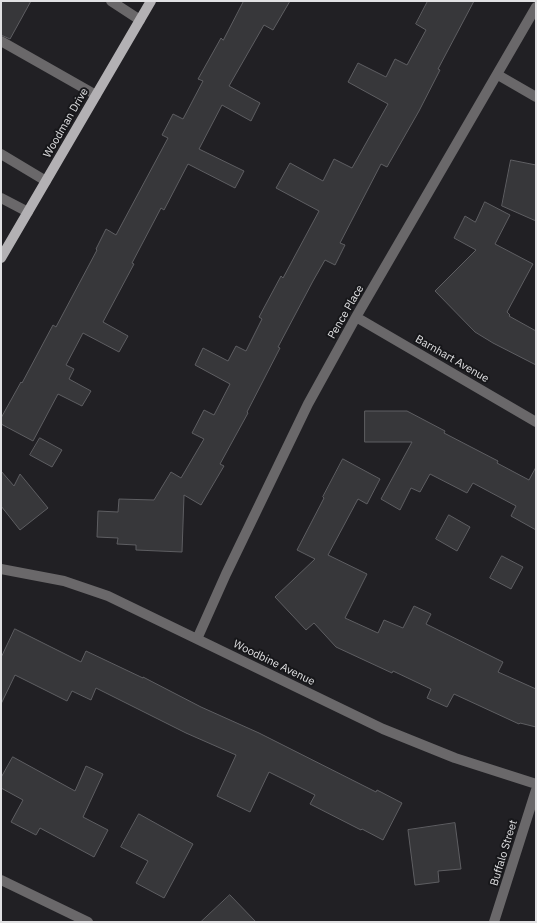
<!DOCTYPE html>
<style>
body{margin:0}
#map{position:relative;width:537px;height:923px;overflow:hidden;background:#212024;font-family:"IBM Plex Sans",sans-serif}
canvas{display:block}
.frame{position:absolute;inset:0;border:2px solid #e1e1e3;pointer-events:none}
</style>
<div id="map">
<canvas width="537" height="923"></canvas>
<div class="frame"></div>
</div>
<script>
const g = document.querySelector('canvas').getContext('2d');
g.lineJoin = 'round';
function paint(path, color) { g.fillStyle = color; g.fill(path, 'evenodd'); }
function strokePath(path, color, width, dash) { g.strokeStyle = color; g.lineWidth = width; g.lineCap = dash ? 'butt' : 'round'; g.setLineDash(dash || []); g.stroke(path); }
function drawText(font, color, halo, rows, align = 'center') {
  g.font = font + ' "IBM Plex Sans",sans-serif'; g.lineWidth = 4; g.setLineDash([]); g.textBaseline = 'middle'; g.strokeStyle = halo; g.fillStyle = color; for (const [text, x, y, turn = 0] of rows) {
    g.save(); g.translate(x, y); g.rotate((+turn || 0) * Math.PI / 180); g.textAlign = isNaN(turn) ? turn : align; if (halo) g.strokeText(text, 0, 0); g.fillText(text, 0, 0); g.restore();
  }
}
const building = new Path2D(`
 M 1,1 L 31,1 L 10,39 L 1,35 Z
 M 244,1 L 290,1 L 273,30 L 264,25 L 229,86 L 260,103 L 251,121 L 222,105 L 199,149 L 244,171 L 235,188 L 188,164 L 164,210 L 161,208 L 132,263 L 134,264 L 103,322 L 128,336 L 119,352 L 83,333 L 66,365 L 74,369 L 69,379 L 91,391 L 82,406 L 58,394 L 33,441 L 1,424 L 1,418 L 21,382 L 22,383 L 53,325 L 56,327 L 97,250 L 96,249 L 106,229 L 116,235 L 168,138 L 162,135 L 173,114 L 183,119 L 203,81 L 198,79 L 221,38 L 223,40 Z
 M 428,1 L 474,1 L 438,69 L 440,70 L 419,111 L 387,167 L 381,164 L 340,243 L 345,245 L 335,265 L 325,260 L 313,281 L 278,347 L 280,348 L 247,412 L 248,413 L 220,464 L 224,466 L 201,505 L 184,495 L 182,552 L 136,550 L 136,545 L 117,544 L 118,538 L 97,537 L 98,511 L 118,512 L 119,499 L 154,500 L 171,472 L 181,478 L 204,439 L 192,433 L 204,410 L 214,415 L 230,384 L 195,365 L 203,348 L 228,361 L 236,346 L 246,351 L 262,319 L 259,317 L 281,276 L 283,278 L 319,211 L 276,188 L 290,163 L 323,181 L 334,159 L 352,168 L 388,104 L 348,82 L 358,63 L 386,77 L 395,59 L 407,65 L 426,30 L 416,24 Z
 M 511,160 L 536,165 L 536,221 L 502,206 Z
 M 485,202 L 510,215 L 495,244 L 533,264 L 507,312 L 510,315 L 509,316 L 536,331 L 536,365 L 493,343 L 475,332 L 435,291 L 476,250 L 454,238 L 465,216 L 475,222 Z
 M 365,411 L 407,411 L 445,431 L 444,433 L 498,461 L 497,463 L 529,480 L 536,467 L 536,530 L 511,516 L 516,506 L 473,483 L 467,493 L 430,474 L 420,492 L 411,488 L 400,510 L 381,499 L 412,442 L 365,442 Z
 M 40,438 L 62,450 L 52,467 L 30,455 Z
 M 343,459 L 380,479 L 367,504 L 358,499 L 328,555 L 367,574 L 345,618 L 378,633 L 384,620 L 403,628 L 414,606 L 431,614 L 426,624 L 503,662 L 498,672 L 536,689 L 536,727 L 520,723 L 519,724 L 454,694 L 447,707 L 427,698 L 431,689 L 393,671 L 392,673 L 336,647 L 314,623 L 306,630 L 275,597 L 315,559 L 297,550 L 324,498 L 323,497 Z
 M 1,471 L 14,486 L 20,474 L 48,508 L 20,530 L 1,506 Z
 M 449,515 L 470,527 L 457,551 L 436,539 Z
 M 502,556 L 523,567 L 511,589 L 490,578 Z
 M 15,629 L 81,662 L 86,651 L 143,678 L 143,677 L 201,707 L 259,733 L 376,792 L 377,790 L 402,803 L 383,840 L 362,829 L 361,830 L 310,804 L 315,795 L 269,772 L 250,812 L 217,796 L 236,755 L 186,733 L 96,688 L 91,700 L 72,691 L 67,701 L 15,675 L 1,704 L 1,658 Z
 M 13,757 L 75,791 L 86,766 L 103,774 L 83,817 L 108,830 L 94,857 L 40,828 L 36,835 L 11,822 L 23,800 L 1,788 L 1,778 Z
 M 139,814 L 193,844 L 164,898 L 136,883 L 148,861 L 121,847 Z
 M 455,823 L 461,869 L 438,871 L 439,882 L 415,885 L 408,830 Z
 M 230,895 L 256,922 L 201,922 Z`);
const minor = new Path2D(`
 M 111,1 L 140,20
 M 1,41 L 96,95
 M 498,75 L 536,97
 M 1,154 L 46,181
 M 1,198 L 28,212
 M 356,317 L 536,422
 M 1,569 L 64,581 L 108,596 L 383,729 L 455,758 L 536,784
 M 197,639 L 226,574 L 308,404 L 356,317 L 536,7
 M 1,880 L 88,922
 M 494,922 L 536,790`);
const major = new Path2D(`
 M 1,258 L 151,1`);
const streetNames = [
 ["Woodman Drive",66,123,-60],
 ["Pence Place",346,312,-60],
 ["Barnhart Avenue",452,359,30],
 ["Woodbine Avenue",274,663,26],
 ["Buffalo Street",504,853,-73]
];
paint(building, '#37373a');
strokePath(building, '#5e5e62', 1);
strokePath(minor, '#6a686a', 10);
strokePath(major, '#b3b1b4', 10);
drawText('11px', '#e1e1e3', '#17171a', streetNames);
</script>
